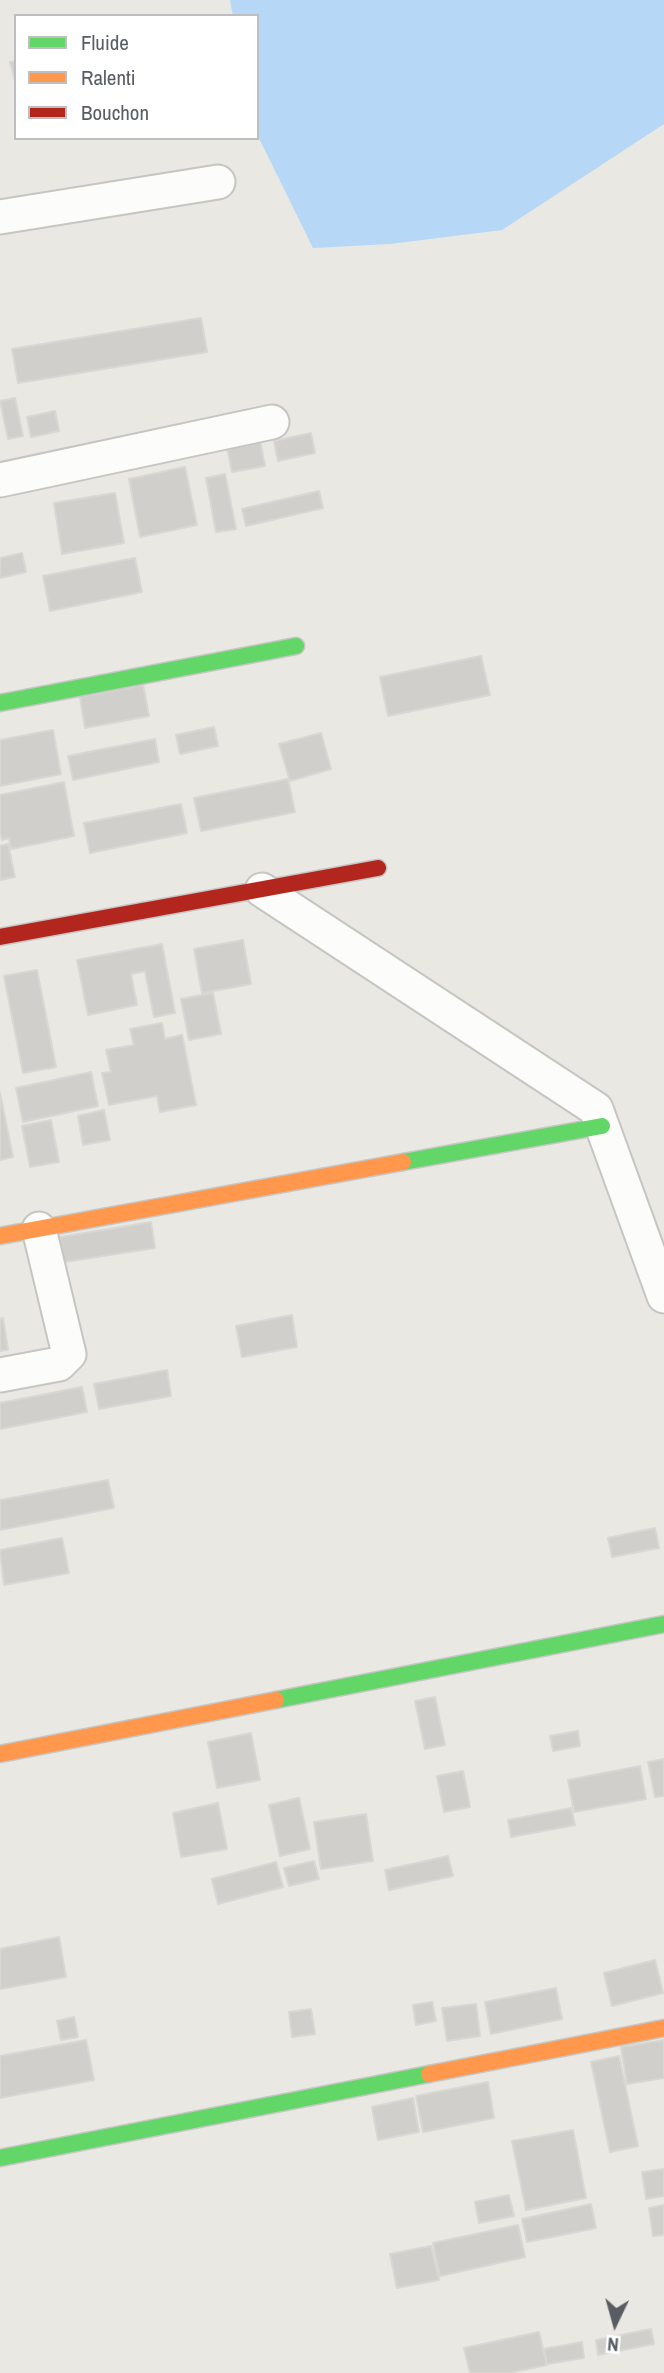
<!DOCTYPE html>
<style>
body{margin:0}
#map{position:relative;width:664px;height:2373px;overflow:hidden;background:#e9e8e3;font-family:"Archivo Narrow",sans-serif}
canvas{display:block}
.legend{position:absolute;left:14px;top:14px;width:245px;height:126px;box-sizing:border-box;background:#fff;border:2px solid #bdbec0;margin:0;padding:9px 12px;list-style:none;font-size:21px;color:#595c61}
.legend li{display:flex;align-items:center;gap:14px;height:35px}
.legend b{width:35px;border:2px solid #bdbec0}
.north{position:absolute;left:580px;top:2289px;width:70px;height:70px;-webkit-text-stroke:5px #fff;paint-order:stroke;rotate:185deg;font-size:19px;font-weight:700;line-height:28px;text-align:center;color:#595c61}
.north::after{content:'';display:block;margin:auto;width:24px;height:32px;background:#595c61;clip-path:polygon(50% 0,100% 100%,50% 72%,0 100%)}
</style>
<div id="map">
<canvas width="664" height="2373"></canvas>
<ul class="legend">
<li><b style="height:9px;background:#63d668"></b>Fluide</li>
<li><b style="height:9px;background:#ff974d"></b>Ralenti</li>
<li><b style="height:9px;background:#b3261e"></b>Bouchon</li>
</ul>
<div class="north">N</div>
</div>
<script>
const g = document.querySelector('canvas').getContext('2d');
g.lineJoin = 'round';
function paint(path, color) { g.fillStyle = color; g.fill(path, 'evenodd'); }
function strokePath(path, color, width, dash) { g.strokeStyle = color; g.lineWidth = width; g.lineCap = dash ? 'butt' : 'round'; g.setLineDash(dash || []); g.stroke(path); }
const water = new Path2D(`
 M 230,0 L 664,0 L 664,124 L 502,230 L 390,244 L 313,248 L 257,134 L 257,16 L 233,16 Z`);
const building = new Path2D(`
 M 16,61 L 16,84 L 10,62 Z
 M 201,318 L 207,352 L 18,383 L 12,349 Z
 M 15,398 L 23,436 L 8,439 L 0,401 Z
 M 55,411 L 59,431 L 31,437 L 27,417 Z
 M 311,433 L 315,453 L 278,461 L 274,441 Z
 M 260,441 L 265,466 L 232,472 L 227,447 Z
 M 185,467 L 197,525 L 140,537 L 129,479 Z
 M 225,474 L 236,529 L 216,532 L 206,478 Z
 M 319,491 L 323,508 L 246,526 L 242,509 Z
 M 115,493 L 124,543 L 62,554 L 54,503 Z
 M 22,553 L 26,572 L 0,578 L 0,558 Z
 M 135,558 L 142,592 L 50,611 L 43,576 Z
 M 481,656 L 490,695 L 388,716 L 380,677 Z
 M 143,685 L 149,716 L 85,728 L 80,697 Z
 M 214,727 L 218,746 L 180,754 L 176,735 Z
 M 53,730 L 61,774 L 0,786 L 0,740 Z
 M 321,733 L 331,769 L 290,781 L 279,744 Z
 M 155,739 L 159,762 L 73,780 L 68,756 Z
 M 288,779 L 295,812 L 201,831 L 194,798 Z
 M 64,782 L 74,836 L 11,849 L 9,838 L 2,840 L 0,832 L 0,795 Z
 M 181,804 L 187,833 L 90,853 L 84,823 Z
 M 8,844 L 15,877 L 0,880 L 0,846 Z
 M 243,940 L 251,984 L 202,993 L 194,949 Z
 M 162,944 L 175,1013 L 154,1017 L 145,971 L 131,974 L 137,1005 L 88,1015 L 77,960 Z
 M 37,970 L 56,1067 L 23,1073 L 4,976 Z
 M 213,993 L 221,1034 L 189,1040 L 181,999 Z
 M 162,1023 L 165,1039 L 182,1035 L 196,1105 L 160,1112 L 157,1096 L 109,1105 L 102,1073 L 111,1072 L 106,1050 L 134,1045 L 130,1029 Z
 M 91,1072 L 98,1106 L 23,1122 L 16,1088 Z
 M 0,1093 L 13,1157 L 0,1160 Z
 M 104,1110 L 110,1140 L 83,1145 L 78,1116 Z
 M 51,1120 L 59,1162 L 30,1167 L 22,1126 Z
 M 151,1222 L 155,1248 L 64,1262 L 60,1237 Z
 M 292,1315 L 297,1347 L 242,1357 L 236,1326 Z
 M 3,1318 L 8,1350 L 0,1351 L 0,1319 Z
 M 167,1370 L 171,1396 L 99,1409 L 94,1384 Z
 M 82,1387 L 87,1412 L 0,1429 L 0,1403 Z
 M 108,1480 L 114,1508 L 0,1530 L 0,1500 Z
 M 655,1528 L 659,1548 L 612,1557 L 608,1538 Z
 M 62,1538 L 69,1573 L 4,1585 L 0,1550 Z
 M 435,1697 L 445,1745 L 425,1749 L 415,1701 Z
 M 578,1731 L 580,1746 L 553,1751 L 550,1736 Z
 M 251,1733 L 260,1780 L 217,1788 L 208,1742 Z
 M 664,1759 L 664,1796 L 655,1797 L 648,1762 Z
 M 640,1766 L 646,1799 L 574,1812 L 568,1780 Z
 M 463,1771 L 470,1807 L 444,1812 L 437,1776 Z
 M 299,1798 L 310,1849 L 280,1856 L 269,1805 Z
 M 218,1803 L 227,1849 L 181,1857 L 173,1813 Z
 M 571,1808 L 575,1825 L 511,1837 L 508,1820 Z
 M 366,1814 L 373,1861 L 321,1869 L 314,1822 Z
 M 448,1856 L 453,1876 L 389,1890 L 385,1870 Z
 M 314,1861 L 319,1879 L 289,1886 L 284,1868 Z
 M 276,1862 L 283,1887 L 218,1904 L 212,1879 Z
 M 59,1937 L 66,1977 L 0,1989 L 0,1949 Z
 M 655,1960 L 663,1993 L 612,2006 L 604,1973 Z
 M 556,1988 L 562,2019 L 491,2034 L 485,2002 Z
 M 432,2002 L 436,2021 L 416,2025 L 413,2005 Z
 M 476,2004 L 480,2036 L 447,2041 L 442,2008 Z
 M 311,2009 L 315,2034 L 292,2037 L 289,2012 Z
 M 74,2017 L 78,2037 L 61,2040 L 57,2021 Z
 M 86,2040 L 94,2080 L 0,2098 L 0,2056 Z
 M 664,2040 L 664,2078 L 627,2084 L 621,2047 Z
 M 619,2056 L 638,2146 L 610,2152 L 591,2062 Z
 M 488,2082 L 494,2118 L 423,2132 L 416,2096 Z
 M 413,2098 L 419,2132 L 378,2140 L 372,2107 Z
 M 573,2130 L 586,2198 L 526,2210 L 512,2141 Z
 M 664,2169 L 664,2196 L 646,2199 L 642,2172 Z
 M 509,2195 L 514,2216 L 479,2223 L 475,2202 Z
 M 591,2204 L 596,2228 L 527,2242 L 522,2219 Z
 M 664,2205 L 664,2235 L 653,2236 L 649,2208 Z
 M 518,2225 L 525,2257 L 440,2276 L 433,2243 Z
 M 431,2246 L 439,2280 L 397,2288 L 390,2254 Z
 M 651,2329 L 654,2344 L 598,2355 L 596,2340 Z
 M 539,2332 L 547,2365 L 509,2373 L 470,2373 L 464,2348 Z
 M 582,2342 L 584,2358 L 547,2364 L 544,2349 Z`);
const street = new Path2D(`
 M 0,217 L 218,182
 M 0,480 L 272,422
 M 262,890 L 596,1109 L 664,1296
 M 0,1375 L 59,1364 L 69,1354 L 39,1229`);
const fast = new Path2D(`
 M 0,703 L 296,646
 M 403,1162 L 602,1126
 M 276,1700 L 664,1624
 M 0,2158 L 429,2074`);
const slow = new Path2D(`
 M 0,1236 L 403,1162
 M 0,1754 L 276,1700
 M 429,2074 L 664,2028`);
const jam = new Path2D(`
 M 0,937 L 378,868`);
paint(water, '#b6d7f5');
paint(building, '#d0cfcc');
strokePath(building, '#d8d7d2', 2);
strokePath(street, '#c5c5c4', 37);
strokePath(fast, '#c6c6c5', 19);
strokePath(slow, '#c6c6c5', 19);
strokePath(jam, '#c6c6c5', 19);
strokePath(street, '#fcfcfb', 33);
strokePath(fast, '#63d668', 16);
strokePath(slow, '#ff974d', 16);
strokePath(jam, '#b3261e', 16);
</script>
